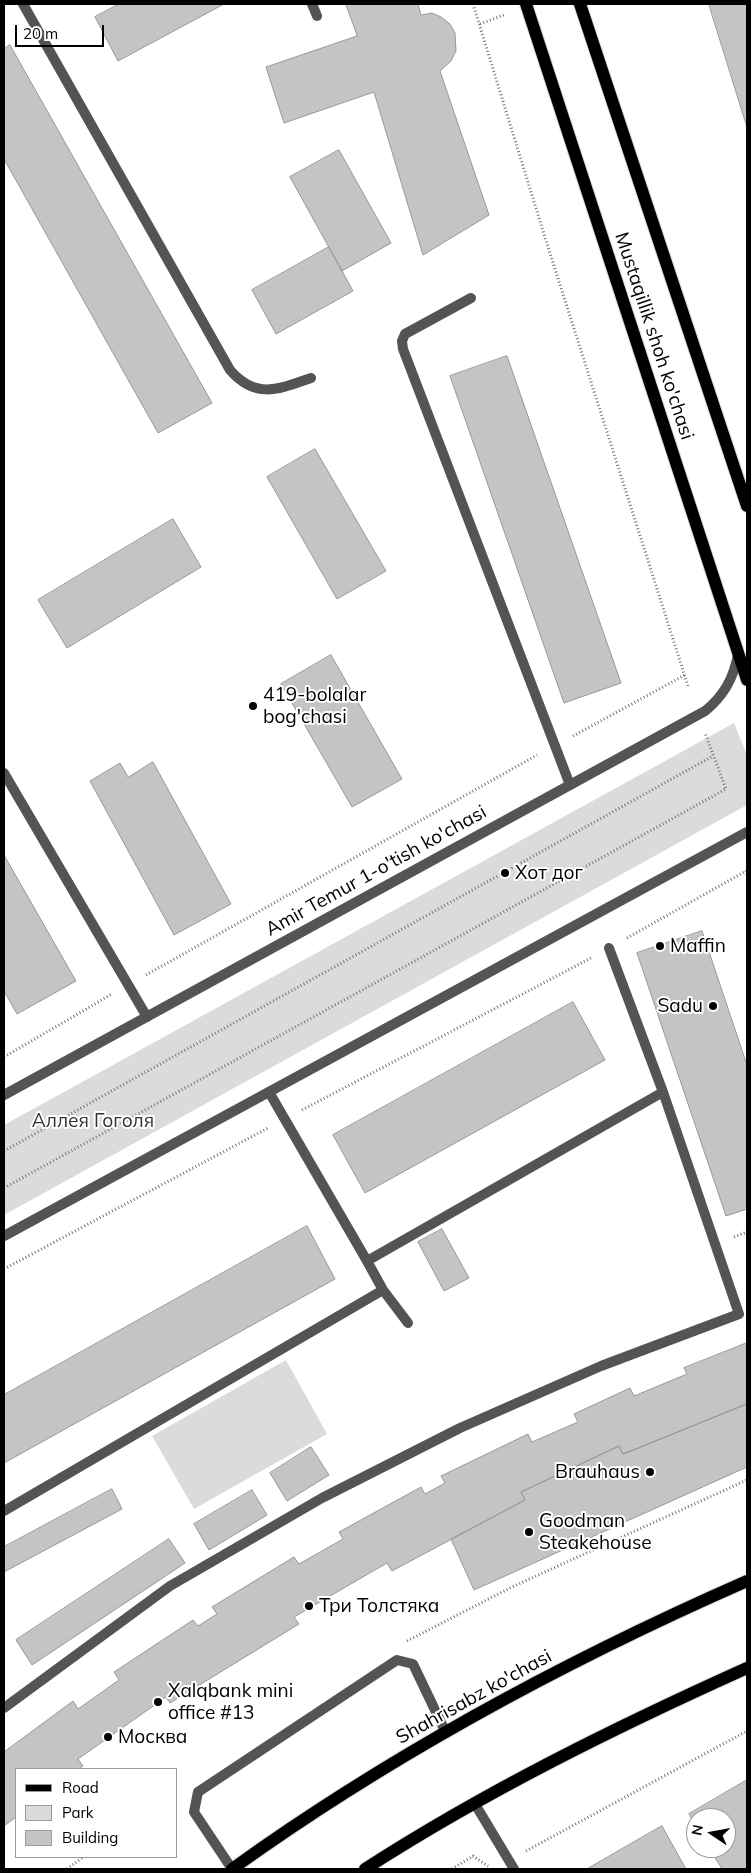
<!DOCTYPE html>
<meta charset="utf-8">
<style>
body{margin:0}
#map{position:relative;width:751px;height:1873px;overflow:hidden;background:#fff;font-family:Mulish,sans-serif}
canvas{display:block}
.frame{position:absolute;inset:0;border:5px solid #000;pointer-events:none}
.legend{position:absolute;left:15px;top:1768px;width:162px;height:90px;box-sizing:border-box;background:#fff;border:1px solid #999;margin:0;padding:6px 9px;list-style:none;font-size:15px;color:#000}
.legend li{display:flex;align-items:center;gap:10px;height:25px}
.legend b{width:25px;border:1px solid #999}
.north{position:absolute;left:686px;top:1808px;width:50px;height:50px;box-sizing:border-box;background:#fff;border:1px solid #999;border-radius:50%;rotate:282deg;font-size:14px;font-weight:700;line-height:20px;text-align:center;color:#000}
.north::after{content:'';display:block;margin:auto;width:18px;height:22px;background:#000;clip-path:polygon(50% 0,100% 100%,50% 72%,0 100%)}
.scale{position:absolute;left:15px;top:25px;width:89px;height:22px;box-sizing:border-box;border:2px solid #000;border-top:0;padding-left:6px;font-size:15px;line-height:18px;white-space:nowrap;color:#000;-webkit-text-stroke:4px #fff;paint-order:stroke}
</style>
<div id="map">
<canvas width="751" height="1873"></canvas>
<div class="frame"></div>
<ul class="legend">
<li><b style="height:6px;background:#000"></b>Road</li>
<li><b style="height:14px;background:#dbdbdb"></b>Park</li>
<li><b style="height:14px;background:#c4c4c4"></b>Building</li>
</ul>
<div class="north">N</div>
<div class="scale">20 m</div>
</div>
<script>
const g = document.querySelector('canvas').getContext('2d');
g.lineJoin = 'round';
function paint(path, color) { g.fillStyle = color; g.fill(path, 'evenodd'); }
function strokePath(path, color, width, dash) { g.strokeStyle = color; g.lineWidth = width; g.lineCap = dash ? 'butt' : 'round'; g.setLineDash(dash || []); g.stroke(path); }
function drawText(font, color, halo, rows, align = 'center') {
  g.font = font + ' Mulish,sans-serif'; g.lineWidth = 4; g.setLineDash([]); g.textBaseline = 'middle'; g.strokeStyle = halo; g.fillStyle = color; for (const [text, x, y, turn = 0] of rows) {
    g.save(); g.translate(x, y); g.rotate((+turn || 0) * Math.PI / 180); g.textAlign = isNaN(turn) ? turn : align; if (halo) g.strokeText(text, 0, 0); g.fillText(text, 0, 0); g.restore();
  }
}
const green = new Path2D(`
 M 734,723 L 747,755 L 747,805 L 4,1215 L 4,1125 Z
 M 286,1360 L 327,1434 L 194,1509 L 152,1436 Z`);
const building = new Path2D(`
 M 119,4 L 224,4 L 118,61 L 95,17 Z
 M 346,4 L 418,4 L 421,15 L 432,13 L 441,17 L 450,24 L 455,33 L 456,51 L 451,61 L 440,71 L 489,215 L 423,255 L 374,92 L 284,123 L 266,67 L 357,36 Z
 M 709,4 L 747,4 L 747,127 Z
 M 10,45 L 212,403 L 158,433 L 4,159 L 4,49 Z
 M 339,150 L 391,243 L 342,271 L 290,177 Z
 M 329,247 L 353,291 L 276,334 L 252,290 Z
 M 507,356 L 621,683 L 564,703 L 450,376 Z
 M 315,449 L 386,571 L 337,599 L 267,477 Z
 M 173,519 L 201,567 L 67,648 L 38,600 Z
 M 331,655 L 402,779 L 352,807 L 281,684 Z
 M 153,762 L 231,904 L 174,935 L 90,781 L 120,763 L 128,777 Z
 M 4,855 L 76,981 L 17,1014 L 4,991 Z
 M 702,931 L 747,1065 L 747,1209 L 726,1216 L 637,953 Z
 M 573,1002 L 605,1060 L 365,1193 L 333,1135 Z
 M 307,1226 L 335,1279 L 4,1463 L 4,1395 Z
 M 442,1229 L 469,1278 L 444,1291 L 418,1242 Z
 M 747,1343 L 747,1404 L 623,1454 L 619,1446 L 521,1492 L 525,1500 L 392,1571 L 387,1563 L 294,1617 L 299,1624 L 170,1703 L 166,1697 L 78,1759 L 83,1766 L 79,1769 L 16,1769 L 16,1817 L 4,1826 L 4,1752 L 73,1701 L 78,1709 L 119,1680 L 114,1672 L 193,1620 L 198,1626 L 217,1614 L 212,1607 L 294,1557 L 299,1564 L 343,1539 L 339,1532 L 421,1487 L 425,1494 L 445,1483 L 441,1476 L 528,1434 L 532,1442 L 578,1422 L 574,1414 L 630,1388 L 634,1396 L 687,1374 L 684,1368 Z
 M 747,1404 L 747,1467 L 474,1590 L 451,1539 L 525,1500 L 521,1492 L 619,1446 L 623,1454 Z
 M 311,1447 L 329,1475 L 287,1501 L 270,1473 Z
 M 112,1489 L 122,1509 L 4,1572 L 4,1547 Z
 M 252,1490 L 267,1515 L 209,1550 L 194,1524 Z
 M 169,1539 L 185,1563 L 32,1665 L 16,1640 Z
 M 747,1780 L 747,1869 L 722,1869 L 709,1848 L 726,1848 L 726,1818 L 696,1818 L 696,1825 L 689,1814 Z
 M 662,1826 L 686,1869 L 587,1869 Z`);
const path = new Path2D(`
 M 473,4 L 548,247 L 688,686
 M 480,24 L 504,15
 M 573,736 L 685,675
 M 627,938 L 746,871 L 747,876
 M 146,975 L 537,755
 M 4,1057 L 112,994
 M 302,1110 L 591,958
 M 4,1151 L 713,756
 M 4,1188 L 726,789 L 705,733
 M 734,1237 L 747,1232
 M 4,1269 L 268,1128
 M 407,1641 L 512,1587 L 747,1480
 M 526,1851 L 747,1731
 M 67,1869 L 83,1857
 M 452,1869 L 473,1856 L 488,1866`);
const service = new Path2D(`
 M 23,4 L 230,370 C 256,400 279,389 311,378
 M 312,4 L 317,16
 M 471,298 L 405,334 L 402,341 L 403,349 L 570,785
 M 4,773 L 147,1017
 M 269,1092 L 367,1261 L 663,1092
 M 383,1290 L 408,1323
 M 4,1511 L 383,1290 L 367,1261
 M 4,1708 L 170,1586 L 322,1498 L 460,1428 L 601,1366 L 739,1314 L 663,1092 L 609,948
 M 475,1804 L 514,1869
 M 232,1869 L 194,1812 L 198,1792 L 397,1660 L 413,1664 L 446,1733`);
const minor = new Path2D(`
 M 4,1095 L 705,711 C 724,696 734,678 738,654
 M 4,1236 L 747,832`);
const primary = new Path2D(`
 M 526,4 L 747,680
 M 580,4 L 747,506
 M 232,1869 C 392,1754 567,1660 747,1581
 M 365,1869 C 486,1791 616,1727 747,1668`);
const markers = [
 [253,706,5,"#000"],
 [505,873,5,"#000"],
 [660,946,5,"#000"],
 [713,1006,5,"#000"],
 [650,1472,5,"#000"],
 [529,1532,5,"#000"],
 [309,1606,5,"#000"],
 [158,1702,5,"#000"],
 [108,1737,5,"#000"]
];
const streetNames = [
 ["Mustaqillik shoh ko'chasi",654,336,72],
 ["Amir Temur 1-o'tish ko'chasi",376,871,-29],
 ["Shahrisabz ko'chasi",474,1697,-29]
];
const poiNames = [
 ["419-bolalar",263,695],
 ["bog'chasi",263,717],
 ["Хот дог",515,873],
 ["Maffin",670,946],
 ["Sadu",703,1006,"right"],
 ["Brauhaus",640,1472,"right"],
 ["Goodman",539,1521],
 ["Steakehouse",539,1543],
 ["Три Толстяка",319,1606],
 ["Xalqbank mini",168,1691],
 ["office #13",168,1713],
 ["Москва",118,1737]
];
const parkNames = [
 ["Аллея Гоголя",93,1121]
];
paint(green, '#dbdbdb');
paint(building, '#c4c4c4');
strokePath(building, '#989898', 1);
strokePath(primary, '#dbdbdb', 14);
strokePath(path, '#767676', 3, [1, 2.5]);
strokePath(service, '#545454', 10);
strokePath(minor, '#545454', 10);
strokePath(primary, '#000', 12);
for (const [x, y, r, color] of markers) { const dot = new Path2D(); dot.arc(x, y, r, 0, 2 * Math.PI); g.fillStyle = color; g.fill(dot); strokePath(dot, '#fff', 2); }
drawText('19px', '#000', '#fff', streetNames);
drawText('19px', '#000', '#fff', poiNames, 'left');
drawText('19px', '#323232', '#fff', parkNames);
</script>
